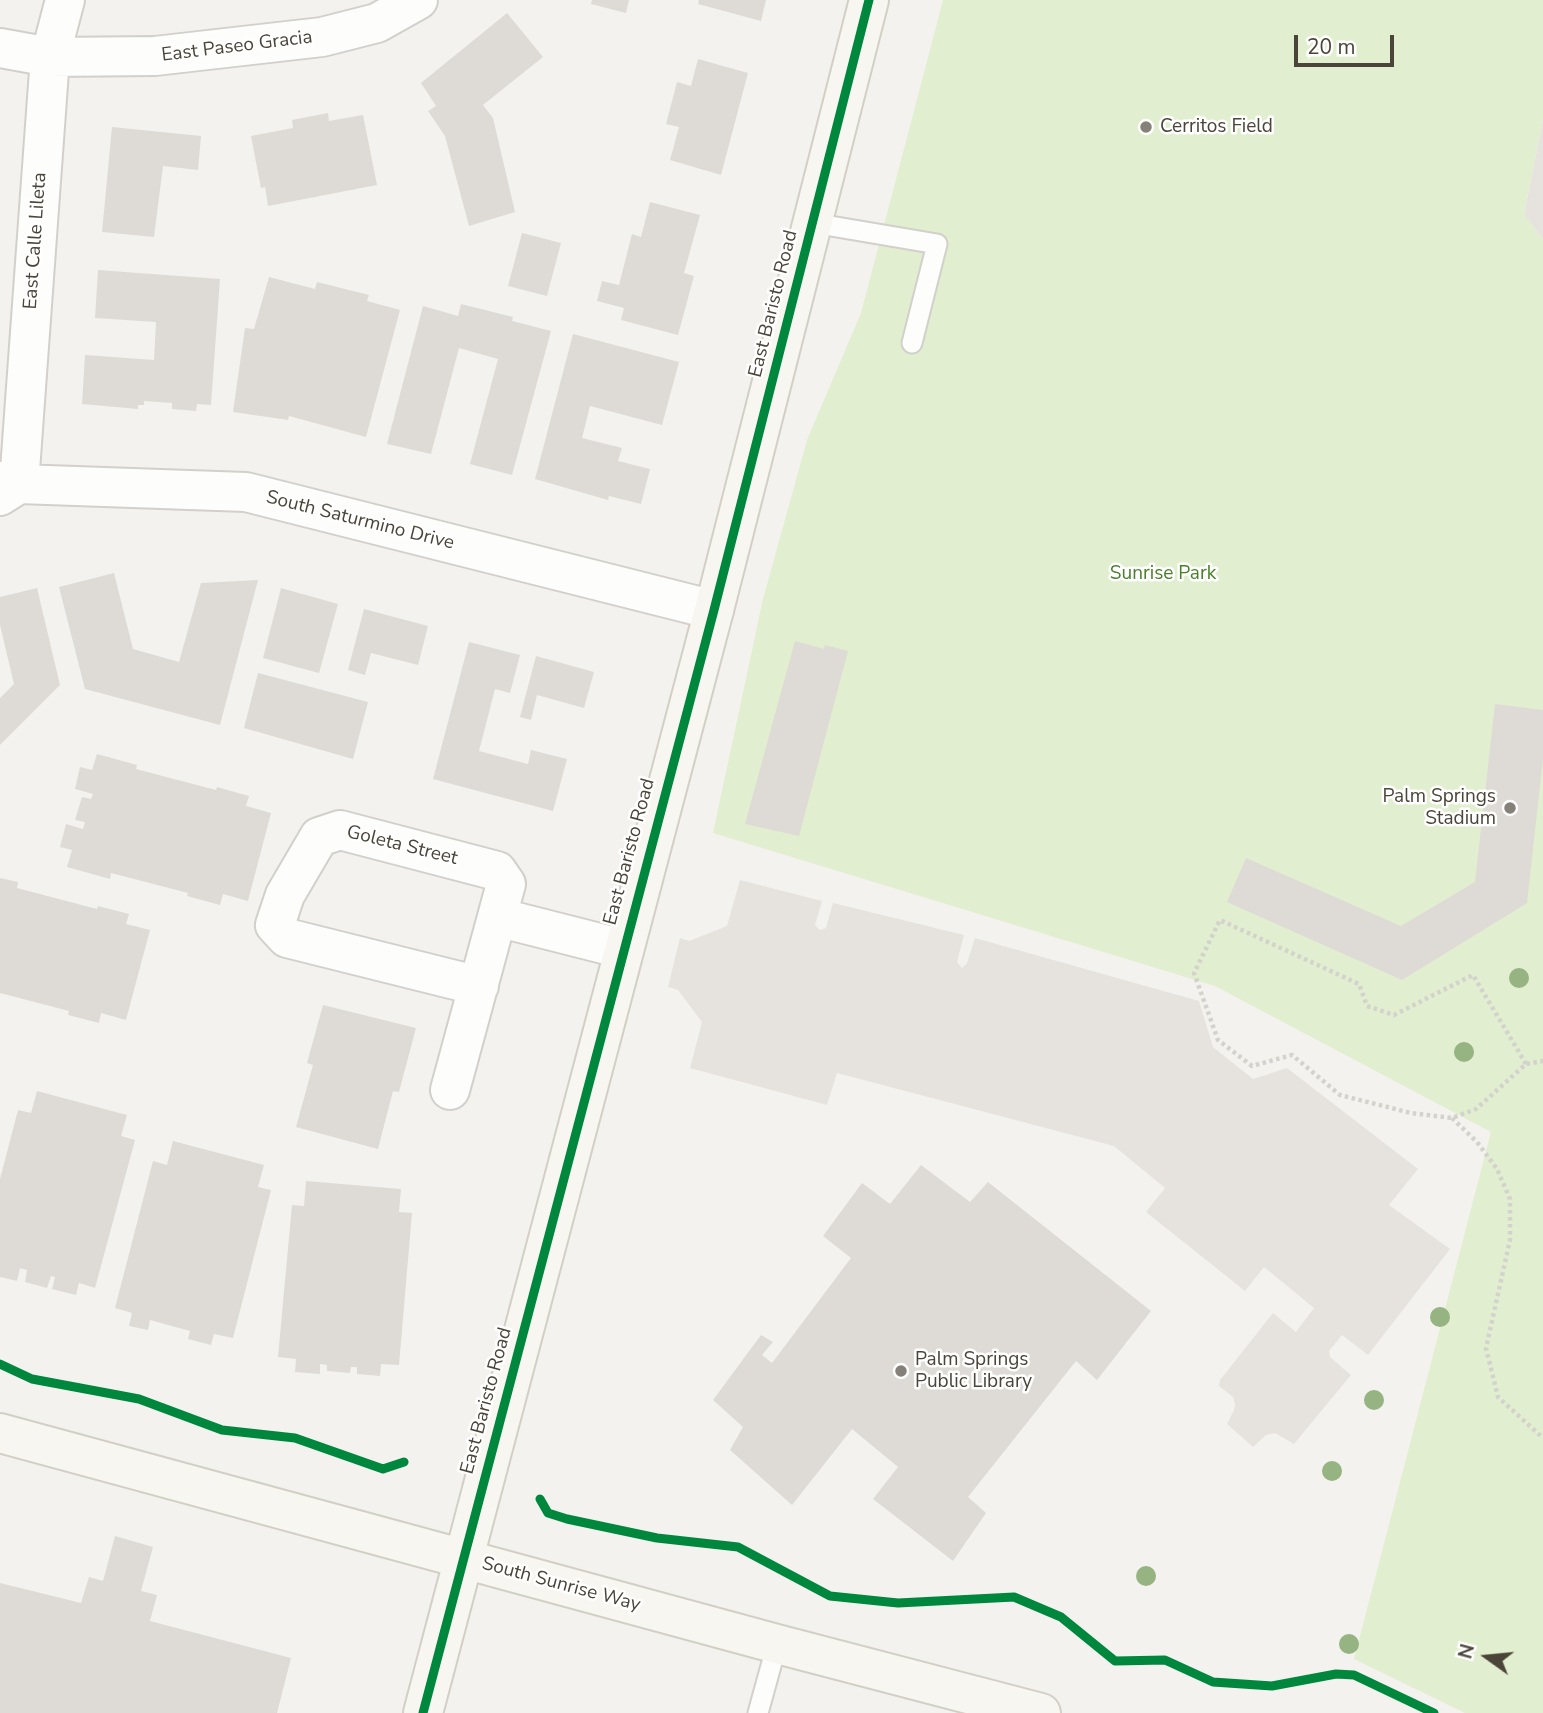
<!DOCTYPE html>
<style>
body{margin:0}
#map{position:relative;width:1543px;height:1713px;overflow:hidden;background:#f4f2ee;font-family:"Nunito Sans",sans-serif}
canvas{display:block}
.north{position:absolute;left:1452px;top:1622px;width:70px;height:70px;-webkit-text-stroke:5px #fff;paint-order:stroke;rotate:285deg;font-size:19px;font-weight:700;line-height:28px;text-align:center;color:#4b4439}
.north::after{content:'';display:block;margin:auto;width:24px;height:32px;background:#4b4439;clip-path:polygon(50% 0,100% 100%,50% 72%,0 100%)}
.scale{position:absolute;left:1294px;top:35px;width:100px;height:32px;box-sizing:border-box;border:4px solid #4b4439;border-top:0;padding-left:9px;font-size:21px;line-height:24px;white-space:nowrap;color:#4b4439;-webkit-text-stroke:5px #fff;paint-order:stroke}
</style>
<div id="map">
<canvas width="1543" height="1713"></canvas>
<div class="north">N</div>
<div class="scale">20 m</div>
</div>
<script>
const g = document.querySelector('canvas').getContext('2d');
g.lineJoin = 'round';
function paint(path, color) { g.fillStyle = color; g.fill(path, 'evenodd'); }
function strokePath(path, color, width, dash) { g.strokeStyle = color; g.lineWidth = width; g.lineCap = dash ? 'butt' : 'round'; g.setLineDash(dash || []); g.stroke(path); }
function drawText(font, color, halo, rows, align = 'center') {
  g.font = font + ' "Nunito Sans",sans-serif'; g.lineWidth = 5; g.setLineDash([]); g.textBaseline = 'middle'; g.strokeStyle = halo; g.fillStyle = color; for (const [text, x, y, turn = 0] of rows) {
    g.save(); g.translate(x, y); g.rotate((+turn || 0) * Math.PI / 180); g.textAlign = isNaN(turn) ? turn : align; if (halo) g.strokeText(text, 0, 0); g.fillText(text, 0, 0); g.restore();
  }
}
const green = new Path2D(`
 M 943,0 L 1543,0 L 1543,120 L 1524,213 L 1543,239 L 1543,1713 L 1465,1713 L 1354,1659 L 1491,1132 L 1215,986 L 713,833 L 763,599 L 807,440 L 861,313 Z`);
const parking = new Path2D(`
 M 1543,120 L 1543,239 L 1524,214 Z
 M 740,880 L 822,901 L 815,925 L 820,930 L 826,928 L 833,903 L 964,935 L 957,962 L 962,968 L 967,963 L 975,938 L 1199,1001 L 1213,1047 L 1253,1079 L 1287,1068 L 1418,1169 L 1389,1205 L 1450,1249 L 1368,1355 L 1342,1335 L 1329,1351 L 1330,1357 L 1351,1375 L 1294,1444 L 1275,1433 L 1266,1435 L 1253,1447 L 1227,1424 L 1234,1410 L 1235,1404 L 1233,1397 L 1219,1386 L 1220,1380 L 1273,1313 L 1296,1332 L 1314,1308 L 1264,1267 L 1245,1291 L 1146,1212 L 1165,1188 L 1114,1146 L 837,1073 L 827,1105 L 690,1068 L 702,1022 L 678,990 L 668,987 L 680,938 L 689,941 L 727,926 Z`);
const building = new Path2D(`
 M 592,0 L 629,0 L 626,13 L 591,4 Z
 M 699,0 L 766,0 L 761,21 L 698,4 Z
 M 507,13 L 543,57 L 483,105 L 493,118 L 515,212 L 469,226 L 445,136 L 428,111 L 436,106 L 421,83 Z
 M 698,59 L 748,73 L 721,175 L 670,160 L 679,127 L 666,124 L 677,82 L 691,86 Z
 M 328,113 L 329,121 L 363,115 L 377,185 L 268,206 L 265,187 L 261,188 L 251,136 L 293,128 L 292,120 Z
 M 112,127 L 201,136 L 198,170 L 163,166 L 154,237 L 102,232 Z
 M 650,202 L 700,215 L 684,273 L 694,276 L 678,335 L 621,320 L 624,308 L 597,301 L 602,281 L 619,285 L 632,234 L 641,237 Z
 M 522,233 L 561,243 L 547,296 L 508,286 Z
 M 98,270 L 220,279 L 211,405 L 197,404 L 196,411 L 172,409 L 172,403 L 144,401 L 144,405 L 138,405 L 138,409 L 82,404 L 85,355 L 154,360 L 156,322 L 95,318 Z
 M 269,277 L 315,289 L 317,282 L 369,295 L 367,301 L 400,310 L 366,437 L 289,416 L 288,420 L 233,412 L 245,328 L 254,329 Z
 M 461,304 L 513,317 L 512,321 L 551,331 L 512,475 L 470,464 L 498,359 L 459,348 L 431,454 L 387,444 L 423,306 L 458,316 Z
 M 573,334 L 679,362 L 662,425 L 590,406 L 582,438 L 622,448 L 618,461 L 650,469 L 641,504 L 609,496 L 608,500 L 535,479 Z
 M 114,573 L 133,649 L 179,662 L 201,583 L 258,580 L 220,725 L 85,689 L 59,587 Z
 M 37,588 L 60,685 L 0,745 L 0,698 L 14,684 L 0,625 L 0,597 Z
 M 281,588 L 338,604 L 319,673 L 263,658 Z
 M 364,609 L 428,626 L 418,665 L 371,653 L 365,675 L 348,670 Z
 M 795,641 L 824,649 L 825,645 L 848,651 L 799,836 L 745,824 Z
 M 469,642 L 520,655 L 510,693 L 495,689 L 479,751 L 528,764 L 531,750 L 567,759 L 553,811 L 433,779 Z
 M 536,656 L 594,672 L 584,708 L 537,695 L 531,720 L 520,717 Z
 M 258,673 L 368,702 L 353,759 L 244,728 Z
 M 1495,704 L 1543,710 L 1543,758 L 1527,903 L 1402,980 L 1227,902 L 1246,858 L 1401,926 L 1475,882 Z
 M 97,754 L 137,765 L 136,769 L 216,790 L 217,787 L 249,796 L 246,806 L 271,813 L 248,901 L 223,894 L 220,905 L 187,896 L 188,893 L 111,873 L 110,879 L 67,867 L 72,850 L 60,847 L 66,824 L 83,829 L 85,822 L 75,820 L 82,797 L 91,799 L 93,794 L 75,789 L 80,767 L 92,770 Z
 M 0,878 L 18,882 L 17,888 L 97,909 L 98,906 L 129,914 L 126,924 L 150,930 L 126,1020 L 101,1013 L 99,1023 L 68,1015 L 69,1011 L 0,993 Z
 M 323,1005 L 416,1028 L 399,1092 L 393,1091 L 378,1149 L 296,1127 L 313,1065 L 307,1063 Z
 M 37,1091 L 127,1115 L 121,1136 L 135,1140 L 95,1288 L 79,1283 L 76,1295 L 52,1289 L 55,1277 L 51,1276 L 47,1288 L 25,1282 L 27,1270 L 20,1268 L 17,1281 L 0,1277 L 0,1179 L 18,1110 L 31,1113 Z
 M 173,1141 L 264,1165 L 258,1187 L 271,1190 L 233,1338 L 214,1334 L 211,1345 L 188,1339 L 190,1331 L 150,1320 L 148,1330 L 129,1326 L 132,1313 L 115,1308 L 153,1161 L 167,1165 Z
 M 921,1165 L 970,1202 L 988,1182 L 1151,1311 L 1097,1380 L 1076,1361 L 968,1497 L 986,1513 L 953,1561 L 873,1499 L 898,1467 L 852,1429 L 792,1505 L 730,1450 L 743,1427 L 713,1400 L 761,1335 L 773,1342 L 762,1355 L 772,1363 L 851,1258 L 823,1236 L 862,1183 L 890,1204 Z
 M 306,1181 L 401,1189 L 399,1212 L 412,1213 L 399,1365 L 381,1364 L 380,1376 L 357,1374 L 357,1367 L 351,1367 L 350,1373 L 327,1371 L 327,1365 L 320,1364 L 320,1374 L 295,1372 L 296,1359 L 278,1357 L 292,1205 L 304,1206 Z
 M 115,1536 L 153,1547 L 141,1591 L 157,1595 L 150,1621 L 291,1658 L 277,1713 L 0,1713 L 0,1583 L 81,1603 L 89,1577 L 103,1581 Z`);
const path = new Path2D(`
 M 1526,1064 L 1473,975 L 1394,1015 L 1367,1006 L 1359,984 L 1220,920 L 1194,973 L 1218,1040 L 1252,1066 L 1292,1055 L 1340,1095 L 1411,1113 L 1452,1118 L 1476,1109 L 1526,1064 L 1543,1061
 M 1452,1118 L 1477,1142 L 1497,1169 L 1510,1199 L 1510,1240 L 1486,1348 L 1498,1397 L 1543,1438
 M 1434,1713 L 1435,1713`);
const lane = new Path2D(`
 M 813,223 L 937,244 L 912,343
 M 758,1713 L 777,1644`);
const street = new Path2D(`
 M 0,48 L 50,57 L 155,56 L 322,37 L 377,23 L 418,0
 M 0,481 L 19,484 L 246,492 L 714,610
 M 0,496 L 19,484 L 50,57 L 65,0
 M 497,917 L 623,949
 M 450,1090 L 506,884 L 497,871 L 340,830 L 319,837 L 285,895 L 275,925 L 287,938 L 479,986`);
const secondary = new Path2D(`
 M 0,1433 L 777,1644 L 1041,1713
 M 423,1713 L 714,610 L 869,0`);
const cycleway = new Path2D(`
 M 0,1364 L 32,1379 L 139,1399 L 222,1430 L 295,1438 L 383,1469 L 404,1462
 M 540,1499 L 548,1513 L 567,1519 L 657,1538 L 738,1547 L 830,1596 L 898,1603 L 1014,1597 L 1061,1617 L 1115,1661 L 1165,1660 L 1213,1682 L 1272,1686 L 1336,1674 L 1354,1675 L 1434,1713
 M 423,1713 L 714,610 L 869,0`);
const trees = [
 [1519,978],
 [1464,1052],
 [1440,1317],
 [1374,1400],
 [1332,1471],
 [1146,1576],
 [1349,1644]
];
const markers = [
 [1146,127,7,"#868178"],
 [1510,808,7,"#868178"],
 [901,1371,7,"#868178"]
];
const streetNames = [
 ["East Paseo Gracia",237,47,-7],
 ["East Calle Lileta",36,241,-86],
 ["East Baristo Road",774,304,-76],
 ["South Saturmino Drive",360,521,14],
 ["Goleta Street",402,846,14],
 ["East Baristo Road",630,852,-75],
 ["East Baristo Road",487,1401,-75],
 ["South Sunrise Way",561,1585,15]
];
const poiNames = [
 ["Cerritos Field",1160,127],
 ["Palm Springs",1496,797,"right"],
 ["Stadium",1496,819,"right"],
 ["Palm Springs",915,1360],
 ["Public Library",915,1382]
];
const parkNames = [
 ["Sunrise Park",1163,574]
];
paint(green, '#e1eecf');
paint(parking, '#e6e3df');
paint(building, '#dedbd6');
strokePath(lane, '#d2d0cb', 23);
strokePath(street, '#d2d0cb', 42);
strokePath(secondary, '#d3cfc5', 42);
strokePath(path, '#d3d2cc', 4.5, [3.5, 3.5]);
strokePath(lane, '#fdfdfc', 19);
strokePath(street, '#fdfdfc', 38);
strokePath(secondary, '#f7f6f1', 38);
strokePath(cycleway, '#00873e', 9);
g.fillStyle = '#96b382';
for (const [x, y] of trees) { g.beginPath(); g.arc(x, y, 10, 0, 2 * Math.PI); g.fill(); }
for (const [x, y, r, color] of markers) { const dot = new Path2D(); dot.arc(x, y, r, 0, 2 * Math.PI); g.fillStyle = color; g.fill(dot); strokePath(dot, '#fff', 2.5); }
drawText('19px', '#4b4439', '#fff', streetNames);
drawText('19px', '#4b4439', '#fff', poiNames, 'left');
drawText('19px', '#4a7f2a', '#fff', parkNames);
</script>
